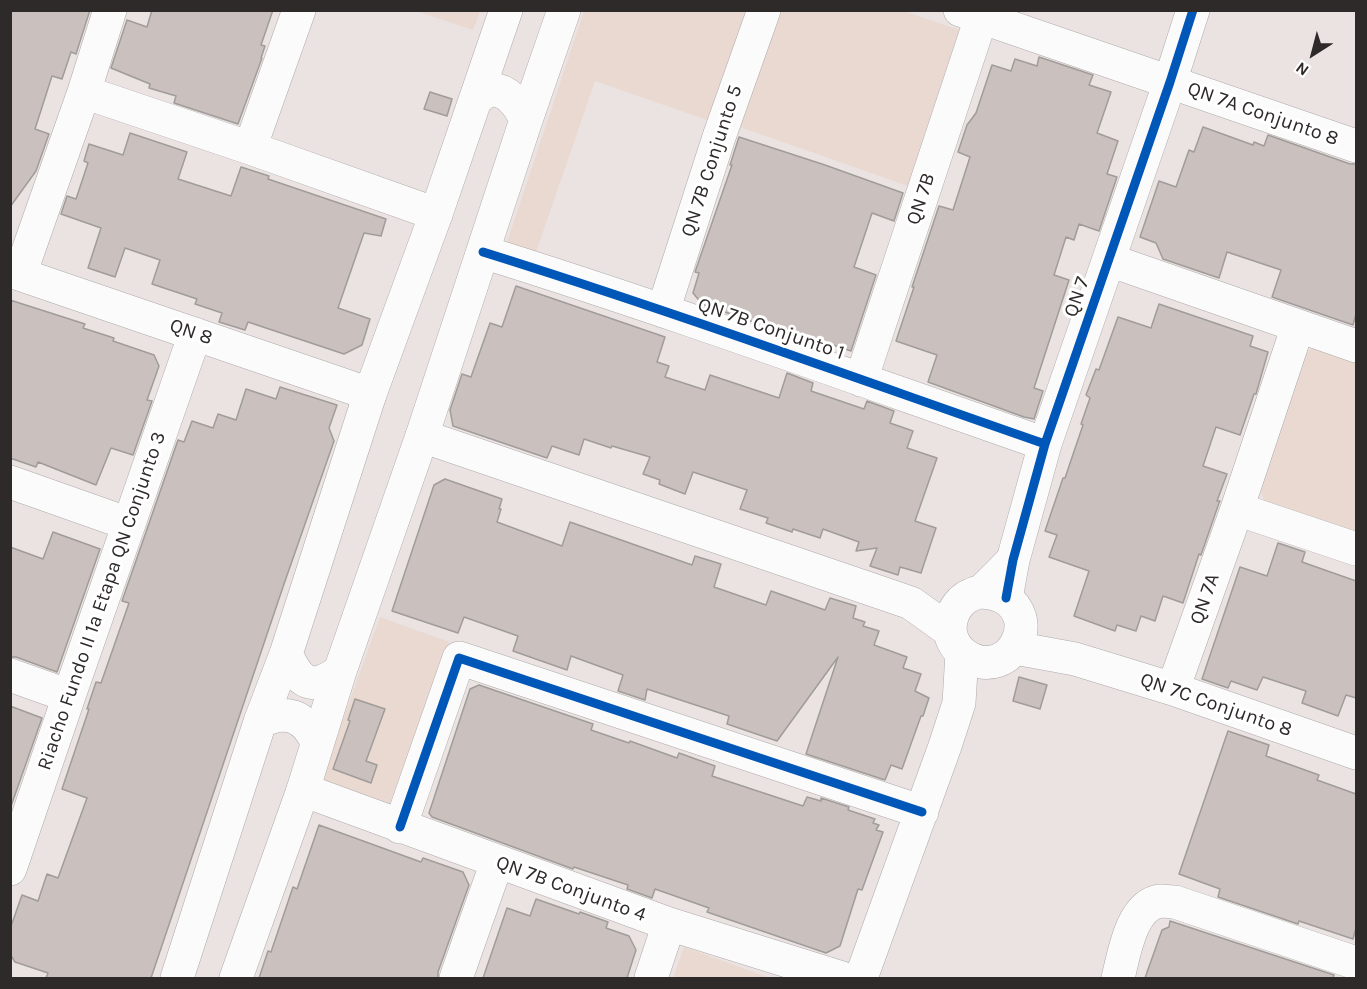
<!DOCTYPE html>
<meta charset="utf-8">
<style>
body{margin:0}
#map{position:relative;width:1367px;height:989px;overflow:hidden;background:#eae3e2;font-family:Karla,sans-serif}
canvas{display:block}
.frame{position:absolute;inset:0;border:12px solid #2f2a2a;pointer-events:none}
.north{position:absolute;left:1283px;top:24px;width:60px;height:60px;-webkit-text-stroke:4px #fff;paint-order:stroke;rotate:216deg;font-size:16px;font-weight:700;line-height:24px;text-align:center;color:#2f2a2a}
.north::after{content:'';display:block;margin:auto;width:21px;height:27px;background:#2f2a2a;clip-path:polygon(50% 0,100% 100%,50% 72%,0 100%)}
</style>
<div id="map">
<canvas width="1367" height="989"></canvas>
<div class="frame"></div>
<div class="north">N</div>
</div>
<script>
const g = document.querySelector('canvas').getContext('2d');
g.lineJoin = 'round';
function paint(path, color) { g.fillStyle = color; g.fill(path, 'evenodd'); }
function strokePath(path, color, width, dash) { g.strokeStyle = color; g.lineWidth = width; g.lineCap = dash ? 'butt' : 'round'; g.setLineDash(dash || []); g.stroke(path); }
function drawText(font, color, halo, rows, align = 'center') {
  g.font = font + ' Karla,sans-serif'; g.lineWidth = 6; g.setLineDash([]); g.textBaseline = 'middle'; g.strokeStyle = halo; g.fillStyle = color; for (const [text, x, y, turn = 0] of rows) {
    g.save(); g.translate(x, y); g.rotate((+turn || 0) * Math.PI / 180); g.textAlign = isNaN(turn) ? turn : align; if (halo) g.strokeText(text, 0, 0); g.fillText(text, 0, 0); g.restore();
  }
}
const green = new Path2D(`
 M 416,11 L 480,10 L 480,11 L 473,30 Z
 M 584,11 L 751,11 L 713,122 L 595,81 L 534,258 L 506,245 Z
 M 781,11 L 904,11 L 965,32 L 911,187 L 740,127 Z
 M 1314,346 L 1356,360 L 1356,535 L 1266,506 L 1258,484 L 1300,359 Z
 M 380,617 L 449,642 L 388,808 L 320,783 Z
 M 684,947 L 770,978 L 673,978 Z`);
const building = new Path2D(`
 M 10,10 L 90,10 L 76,54 L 71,52 L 62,79 L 52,76 L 35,129 L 49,134 L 36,171 L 10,207 Z
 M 152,10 L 273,10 L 261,45 L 265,46 L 261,58 L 262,58 L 238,124 L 174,103 L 176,96 L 149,88 L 150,84 L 111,68 L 127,20 L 147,27 Z
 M 1039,57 L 1093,75 L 1089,85 L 1111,92 L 1097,133 L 1118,141 L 1107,174 L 1117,177 L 1099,231 L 1079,224 L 1074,240 L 1066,237 L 1054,275 L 1069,280 L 1034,388 L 1043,391 L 1034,419 L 1024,417 L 928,382 L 937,355 L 896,341 L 914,287 L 912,287 L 939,206 L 953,210 L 970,157 L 958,152 L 967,125 L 976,113 L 992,65 L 1011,71 L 1015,59 L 1037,66 Z
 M 430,92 L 452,99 L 447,116 L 424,109 Z
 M 1203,127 L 1253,145 L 1254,142 L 1264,146 L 1268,135 L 1350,164 L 1356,164 L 1356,314 L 1353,325 L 1272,297 L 1281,270 L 1227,252 L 1219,278 L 1163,259 L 1156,243 L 1140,237 L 1159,181 L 1176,187 L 1189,150 L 1194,152 Z
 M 130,133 L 187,152 L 178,179 L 231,196 L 241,167 L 269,176 L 268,179 L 386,219 L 381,236 L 364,233 L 338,308 L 370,319 L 362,345 L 344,354 L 248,322 L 245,330 L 219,322 L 222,313 L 195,304 L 197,299 L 152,284 L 160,260 L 125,248 L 115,277 L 88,268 L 101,228 L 61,214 L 67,196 L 76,199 L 88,163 L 84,161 L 89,144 L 123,155 Z
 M 739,137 L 825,165 L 903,193 L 894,221 L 872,213 L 854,267 L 876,275 L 851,351 L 754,318 L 753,322 L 702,304 L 693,293 L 699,273 L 695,272 L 732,165 L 730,165 Z
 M 516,286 L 665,337 L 657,362 L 669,366 L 665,377 L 705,390 L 710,375 L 779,398 L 787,373 L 813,383 L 811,391 L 864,409 L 867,401 L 894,411 L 890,423 L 913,431 L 907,448 L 937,458 L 915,521 L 936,528 L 921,573 L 900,567 L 898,575 L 870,566 L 877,548 L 856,551 L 859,542 L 823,529 L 820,538 L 793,529 L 792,532 L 766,523 L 768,518 L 740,509 L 747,490 L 693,472 L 685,494 L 659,484 L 660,480 L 643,474 L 650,457 L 612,446 L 611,448 L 584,439 L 579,455 L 552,446 L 547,458 L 453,426 L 450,410 L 462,374 L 471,377 L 490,323 L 502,327 Z
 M 10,300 L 85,324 L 83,328 L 114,338 L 113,341 L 154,355 L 159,366 L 147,400 L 152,401 L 133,455 L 111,448 L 96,485 L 38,462 L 36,467 L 10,458 Z
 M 1159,304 L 1253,336 L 1250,346 L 1268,352 L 1256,394 L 1254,394 L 1240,435 L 1216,427 L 1203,466 L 1227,474 L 1217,501 L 1220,501 L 1219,503 L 1201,555 L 1199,554 L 1183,603 L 1163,596 L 1155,621 L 1141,616 L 1136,631 L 1117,625 L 1115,631 L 1074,616 L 1089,571 L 1049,557 L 1057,535 L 1045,531 L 1063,478 L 1065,478 L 1083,425 L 1081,424 L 1090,398 L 1086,395 L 1096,369 L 1099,370 L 1118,317 L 1151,328 Z
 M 280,387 L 337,405 L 329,428 L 334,441 L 284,584 L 151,978 L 46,978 L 48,973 L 15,962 L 10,954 L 10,929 L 22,895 L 38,901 L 47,874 L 58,878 L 87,798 L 62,789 L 89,709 L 87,709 L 96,682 L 101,683 L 129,603 L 122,601 L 178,440 L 184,442 L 192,421 L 213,428 L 218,414 L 236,420 L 246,389 L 276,399 Z
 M 445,479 L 502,499 L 499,509 L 501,509 L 497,522 L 562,546 L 570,522 L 692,565 L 695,556 L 721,564 L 714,587 L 766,605 L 771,591 L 825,610 L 830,598 L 856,606 L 853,618 L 865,622 L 863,626 L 879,631 L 874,645 L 907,657 L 903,668 L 921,674 L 915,691 L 929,698 L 923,716 L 921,716 L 902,769 L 891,765 L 885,780 L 806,754 L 838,657 L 777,741 L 727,724 L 729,716 L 647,689 L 645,700 L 618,691 L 623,675 L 571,656 L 567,670 L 513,651 L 518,636 L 464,617 L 458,633 L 392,611 L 434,485 Z
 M 53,532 L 100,549 L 57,672 L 16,657 L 10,657 L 10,547 L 43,559 Z
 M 1278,543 L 1305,552 L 1302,562 L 1356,581 L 1356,698 L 1346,695 L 1338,716 L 1302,703 L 1306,691 L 1263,677 L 1257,690 L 1231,681 L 1228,688 L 1202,679 L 1240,567 L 1267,576 Z
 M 1019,677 L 1047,685 L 1040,709 L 1013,701 Z
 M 479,685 L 593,724 L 591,730 L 629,743 L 630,741 L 677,758 L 679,753 L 715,766 L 712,776 L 803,806 L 807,797 L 821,801 L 821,798 L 849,807 L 848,810 L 875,819 L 873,823 L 879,825 L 876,830 L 883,832 L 862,890 L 858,889 L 840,946 L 826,953 L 707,912 L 709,908 L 655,889 L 652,898 L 627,889 L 628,885 L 574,867 L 573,869 L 432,817 L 429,813 L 470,689 Z
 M 355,699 L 385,709 L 366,761 L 377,765 L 371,783 L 333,769 L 350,721 L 348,720 Z
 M 10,706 L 42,718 L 10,809 Z
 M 1228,731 L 1269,745 L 1266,756 L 1319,775 L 1317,780 L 1356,794 L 1356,928 L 1353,939 L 1299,921 L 1298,924 L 1218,897 L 1220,889 L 1179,874 Z
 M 319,825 L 421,862 L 423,858 L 463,872 L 469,885 L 438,972 L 438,978 L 259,978 L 268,951 L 271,952 L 293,887 L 297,889 Z
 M 536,899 L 579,914 L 580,912 L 608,922 L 606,928 L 629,936 L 636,950 L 627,978 L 483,978 L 507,908 L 530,916 Z
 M 1170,921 L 1334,975 L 1333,978 L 1145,978 L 1162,930 L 1169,927 Z`);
const minor = new Path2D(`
 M 960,10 L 1356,146
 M 84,92 L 250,148 L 436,214
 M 250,148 L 299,10
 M 483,252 C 672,311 858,379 1045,444
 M 1109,260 L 1356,346
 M 10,271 L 370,394
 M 20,274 L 84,92 L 110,10
 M 663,311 L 719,137 L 764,10
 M 861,380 L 981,18
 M 422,436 L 911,603 L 950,631
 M 10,482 L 129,524
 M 1237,509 L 1356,549
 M 981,592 C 999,593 1014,599 1020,618 C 1022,625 1021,633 1018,640 C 999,685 936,655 953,614 C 956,606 963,598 971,595 C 976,592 980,593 984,589 C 994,580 1003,570 1013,560
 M 1006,598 L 1013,560 L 1045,444 L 1170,82 L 1193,10
 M 1015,648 L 1075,659 L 1173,689 L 1356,753
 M 10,675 L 69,696
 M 1173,689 L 1237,509 L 1298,326
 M 303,790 L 669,924 L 842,978
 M 400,827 L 459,658 L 922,812
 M 10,869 L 69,696 L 195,334
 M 456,978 L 497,862
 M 651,978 L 669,924
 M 861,978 L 945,746 L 959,703 L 962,653
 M 1118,978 C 1124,955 1131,904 1161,901 C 1166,901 1171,902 1175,902 L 1356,963`);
const major = new Path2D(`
 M 475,100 C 479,97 483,93 488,91 C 506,86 520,106 526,120
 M 286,654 C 300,684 312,692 340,671
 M 260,722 C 286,708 305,716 317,742
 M 177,978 L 260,722 L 286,654 L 370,394 L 436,214 L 506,10
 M 236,978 L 303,790 L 340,671 L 422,436 L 526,120 L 564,10`);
const cycleway = new Path2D(`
 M 483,252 C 672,311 858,379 1045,444
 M 1006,598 L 1013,560 L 1045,444 L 1170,82 L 1193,10
 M 400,827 L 459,658 L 922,812`);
const streetNames = [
 ["QN 7A Conjunto 8",1263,114,19],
 ["QN 7B Conjunto 5",712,161,-72],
 ["QN 7B",921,199,-72],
 ["QN 7",1077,297,-71],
 ["QN 7B Conjunto 1",771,329,19],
 ["QN 8",191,332,19],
 ["QN 7A",1205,599,-71],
 ["Riacho Fundo II 1ª Etapa QN Conjunto 3",102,601,-71],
 ["QN 7C Conjunto 8",1216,705,19],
 ["QN 7B Conjunto 4",571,889,20]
];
paint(green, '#e9d9d0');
paint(building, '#cac0bd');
strokePath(building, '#a09c9a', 1.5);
strokePath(minor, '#afaaaa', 34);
strokePath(major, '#afaaaa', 34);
strokePath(minor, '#fcfbfb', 33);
strokePath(major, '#fcfbfb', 33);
strokePath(cycleway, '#0057b8', 9);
drawText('20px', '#2f2a2a', '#fff', streetNames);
</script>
